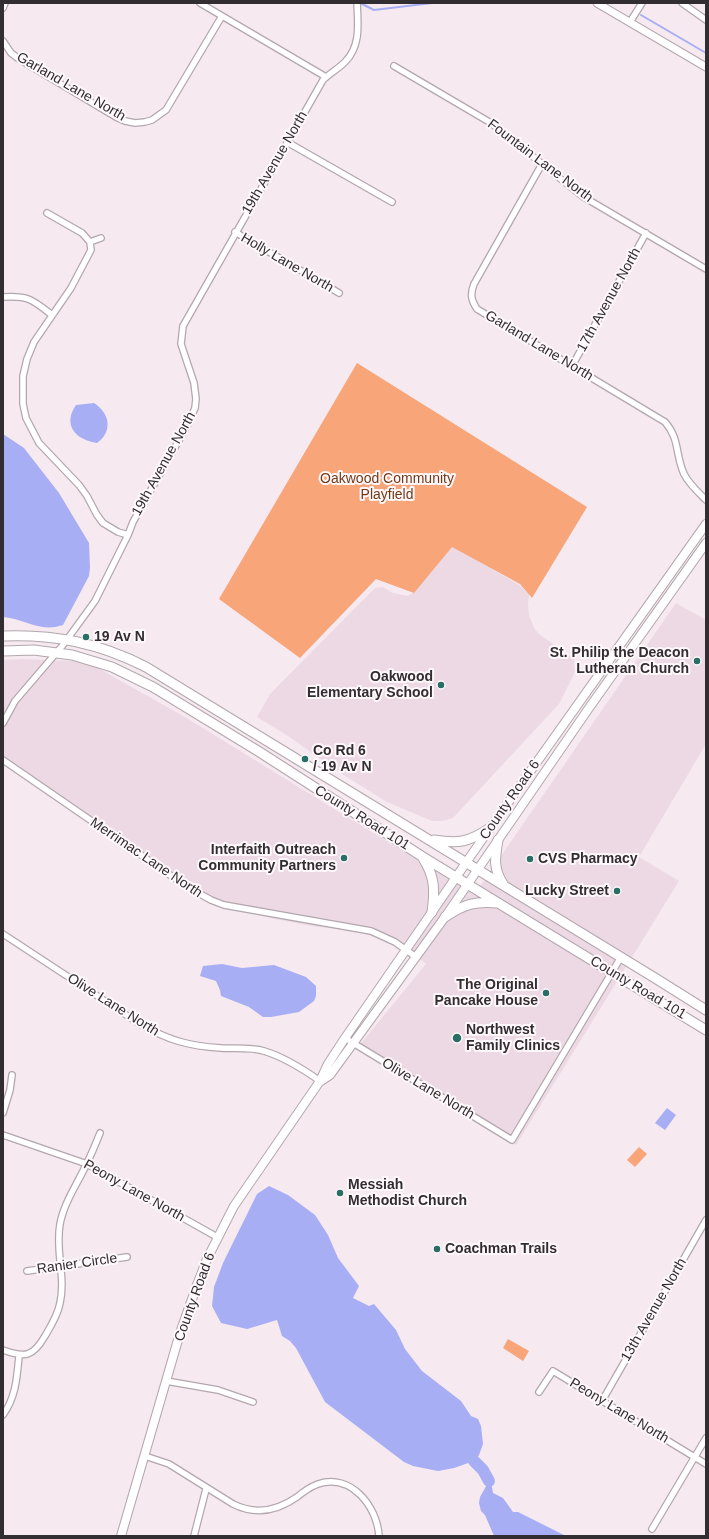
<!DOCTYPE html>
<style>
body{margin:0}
#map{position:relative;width:709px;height:1539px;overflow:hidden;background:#f6e9f0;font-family:Arial,sans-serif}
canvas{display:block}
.frame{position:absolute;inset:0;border:4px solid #322d30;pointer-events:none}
</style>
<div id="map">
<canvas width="709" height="1539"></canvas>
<div class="frame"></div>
</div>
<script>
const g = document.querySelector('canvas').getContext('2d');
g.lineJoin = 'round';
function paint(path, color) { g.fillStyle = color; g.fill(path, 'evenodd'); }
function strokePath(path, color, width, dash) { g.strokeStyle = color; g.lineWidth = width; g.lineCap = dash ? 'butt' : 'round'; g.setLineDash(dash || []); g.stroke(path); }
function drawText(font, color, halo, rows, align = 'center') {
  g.font = font + ' Arial,sans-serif'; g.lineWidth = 4; g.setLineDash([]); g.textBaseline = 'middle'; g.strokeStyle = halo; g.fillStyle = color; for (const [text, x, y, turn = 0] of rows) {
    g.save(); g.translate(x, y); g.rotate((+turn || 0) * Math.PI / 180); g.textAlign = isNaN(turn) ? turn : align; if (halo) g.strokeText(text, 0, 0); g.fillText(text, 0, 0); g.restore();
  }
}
const built = new Path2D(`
 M 452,546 L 521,586 L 529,595 L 528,605 L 529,615 L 534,628 L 539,634 L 574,659 L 575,672 L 559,704 L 453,818 L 442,821 L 432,821 L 387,802 L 342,774 L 288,736 L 257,717 L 270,694 L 375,588 L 383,587 L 393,593 L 407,596 L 413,593 Z
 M 676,603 L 706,620 L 706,744 L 639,857 L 679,881 L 516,1145 L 445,1096 L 358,1047 L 426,964 L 402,946 L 359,932 L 311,926 L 275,919 L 223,906 L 198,895 L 3,760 L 3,660 L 23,659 L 73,661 L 96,667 L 185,717 L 474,895 Z`);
const green = new Path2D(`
 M 357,363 L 587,507 L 532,598 L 520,584 L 452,547 L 414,593 L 376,579 L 300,658 L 219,599 Z
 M 639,1147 L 647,1154 L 635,1167 L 627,1160 Z
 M 508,1339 L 529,1351 L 523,1361 L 503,1348 Z`);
const water = new Path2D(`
 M 94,403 C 110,413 113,432 97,443 C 76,440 62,425 76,405 Z
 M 3,434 L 24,448 L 59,493 L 89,543 L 90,568 L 89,576 L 63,625 C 39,633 26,619 3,617 Z
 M 222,964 L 242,968 L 274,965 L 306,977 L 316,986 L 316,996 L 314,1001 L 299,1012 L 271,1017 L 263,1017 L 249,1007 L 221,996 L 220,990 L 216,981 L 200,976 L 203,966 Z
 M 667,1108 L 676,1115 L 665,1130 L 655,1123 Z
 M 269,1186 L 288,1195 L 315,1215 L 328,1235 L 338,1258 L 359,1286 L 353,1298 L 369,1306 L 374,1304 L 396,1330 L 405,1349 L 422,1371 L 461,1401 L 471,1416 L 478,1419 L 481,1426 L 483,1444 L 479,1455 L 474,1461 L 454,1468 L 438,1471 L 413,1466 L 404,1462 L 325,1402 L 296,1348 L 290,1341 L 282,1336 L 277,1320 L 247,1329 L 221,1323 L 212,1306 L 214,1287 L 223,1263 L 257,1194 Z
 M 489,1481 L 491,1482 L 493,1493 L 503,1498 L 513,1512 L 518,1512 L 566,1536 L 494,1536 L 485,1515 L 481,1511 L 479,1503 L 480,1497 Z`);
const stream = new Path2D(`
 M 360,3 L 374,10 L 432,3
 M 641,15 L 706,53`);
const river = new Path2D(`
 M 474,1461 L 483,1470 L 489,1481`);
const minor = new Path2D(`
 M 200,3 L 326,77
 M 682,3 L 706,20
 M 3,8 L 5,3
 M 630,22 L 642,3
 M 3,41 L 11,53 L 19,59 L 116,117 L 125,121 L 135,123 L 145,122 L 152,120 L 166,110 L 222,16
 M 394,66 L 491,123 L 582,196 L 706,269
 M 287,142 L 392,202
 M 542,164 L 474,284 C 470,294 471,300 477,309 L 665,422 C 680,439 675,454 684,474 C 689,484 698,492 706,500
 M 47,213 L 82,233 L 90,242 L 91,250 L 71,288 L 34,342 L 27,359 L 23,376 L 23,404 L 26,418 L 39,443 L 79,485 L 87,496 L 97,515 L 103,523 L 118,532 L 128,535
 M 235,232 L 339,293
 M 90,242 L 101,238
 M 3,297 C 28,295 33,300 52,315
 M 572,366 L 646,233
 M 3,723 L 15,701 L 63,645 L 95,601 L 128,535 L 133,522 L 188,424 L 195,408 L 196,399 L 194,383 L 181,344 L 183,326 L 323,80 C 330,73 338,69 345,62 C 361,46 358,24 357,3
 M 3,760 L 186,886 L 211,900 L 224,905 L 371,931 L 395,942 L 416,957
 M 3,934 L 140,1024 C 168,1040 188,1046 221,1048 C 234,1049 251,1047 264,1051 C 284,1057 303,1069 320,1081
 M 345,1038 L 512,1140 L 621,957
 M 3,1113 L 10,1090 L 12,1075
 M 3,1135 L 87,1164 L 217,1237
 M 27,1271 L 127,1257
 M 3,1350 C 25,1358 33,1357 45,1336 C 51,1326 58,1315 60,1303 C 66,1277 55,1251 60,1224 C 64,1202 78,1183 87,1163 C 92,1153 96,1143 100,1133
 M 166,1381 L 218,1390 L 253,1402
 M 539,1392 L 553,1371 L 706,1464
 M 602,1401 L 706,1220
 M 3,1415 C 16,1397 17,1377 19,1356
 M 145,1456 L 169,1464 L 233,1504 C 255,1515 277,1511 297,1497 C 303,1492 310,1487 318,1484 C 351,1473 377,1506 379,1536
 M 652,1529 L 706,1438
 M 194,1536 L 206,1489`);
const tertiary = new Path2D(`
 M 597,3 L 706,67`);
const secondary = new Path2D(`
 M 321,1081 L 330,1075 L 445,917 L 589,708 L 706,543
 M 121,1536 L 180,1333 L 197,1285 L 207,1259 L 234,1206 L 320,1081 L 328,1064 L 345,1038 L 490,828 L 706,524`);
const primary = new Path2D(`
 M 3,636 C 55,634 99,643 146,667 L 655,978 L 706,1010
 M 3,651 L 34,650 L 72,655 L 112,667 L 153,687 L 258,751 L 423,857 L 706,1030
 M 434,840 C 459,844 469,842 490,828
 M 498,840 C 495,858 493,868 503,884
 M 423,858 C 435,877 435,890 432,912
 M 445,917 C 464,904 475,901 498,903`);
const markers = [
 [86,637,4,"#276e64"],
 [697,661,4,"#276e64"],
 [441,685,4,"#276e64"],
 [305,759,4,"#276e64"],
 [344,858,4,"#276e64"],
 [530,859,4,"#276e64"],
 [617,891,4,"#276e64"],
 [546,993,4,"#276e64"],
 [457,1038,5,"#276e64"],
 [340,1193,4,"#276e64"],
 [437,1249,4,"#276e64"]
];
const streetNames = [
 ["Garland Lane North",71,87,30],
 ["Fountain Lane North",540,161,37],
 ["19th Avenue North",275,163,-60],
 ["Holly Lane North",287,263,30],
 ["17th Avenue North",609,300,-61],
 ["Garland Lane North",539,346,31],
 ["19th Avenue North",164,464,-61],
 ["County Road 6",510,800,-55],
 ["County Road 101",362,818,32],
 ["Merrimac Lane North",146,858,34],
 ["County Road 101",638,988,31],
 ["Olive Lane North",113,1005,32],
 ["Olive Lane North",428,1089,31],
 ["Peony Lane North",134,1191,29],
 ["Ranier Circle",77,1264,-8],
 ["County Road 6",195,1297,-70],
 ["13th Avenue North",654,1310,-60],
 ["Peony Lane North",619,1411,31]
];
const parkNames = [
 ["Oakwood Community",387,479],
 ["Playfield",387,495]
];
const poiNames = [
 ["19 Av N",94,637],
 ["St. Philip the Deacon",689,653,"right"],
 ["Lutheran Church",689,669,"right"],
 ["Oakwood",433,677,"right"],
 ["Elementary School",433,693,"right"],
 ["Co Rd 6",313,751],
 ["/ 19 Av N",313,767],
 ["Interfaith Outreach",336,850,"right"],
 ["Community Partners",336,866,"right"],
 ["CVS Pharmacy",538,859],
 ["Lucky Street",609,891,"right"],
 ["The Original",538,985,"right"],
 ["Pancake House",538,1001,"right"],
 ["Northwest",466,1030],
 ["Family Clinics",466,1046],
 ["Messiah",348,1185],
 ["Methodist Church",348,1201],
 ["Coachman Trails",445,1249]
];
paint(built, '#edd9e4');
paint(green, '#f7a579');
paint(water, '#a7aef4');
strokePath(stream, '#a7aef4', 2);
strokePath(river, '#a7aef4', 12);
strokePath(minor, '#b3a7ad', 8);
strokePath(tertiary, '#b3a7ad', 9);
strokePath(secondary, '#b3a7ad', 10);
strokePath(primary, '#b3a7ad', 11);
strokePath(minor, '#fff', 5.5);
strokePath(tertiary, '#fff', 7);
strokePath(secondary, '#fff', 8);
strokePath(primary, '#fff', 9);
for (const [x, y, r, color] of markers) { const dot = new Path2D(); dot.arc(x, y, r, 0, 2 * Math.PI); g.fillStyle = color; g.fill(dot); strokePath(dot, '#fef8fb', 1.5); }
drawText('14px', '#322d30', '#fef8fb', streetNames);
drawText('14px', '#733a17', '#fef8fb', parkNames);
drawText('bold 14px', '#322d30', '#fef8fb', poiNames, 'left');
</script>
